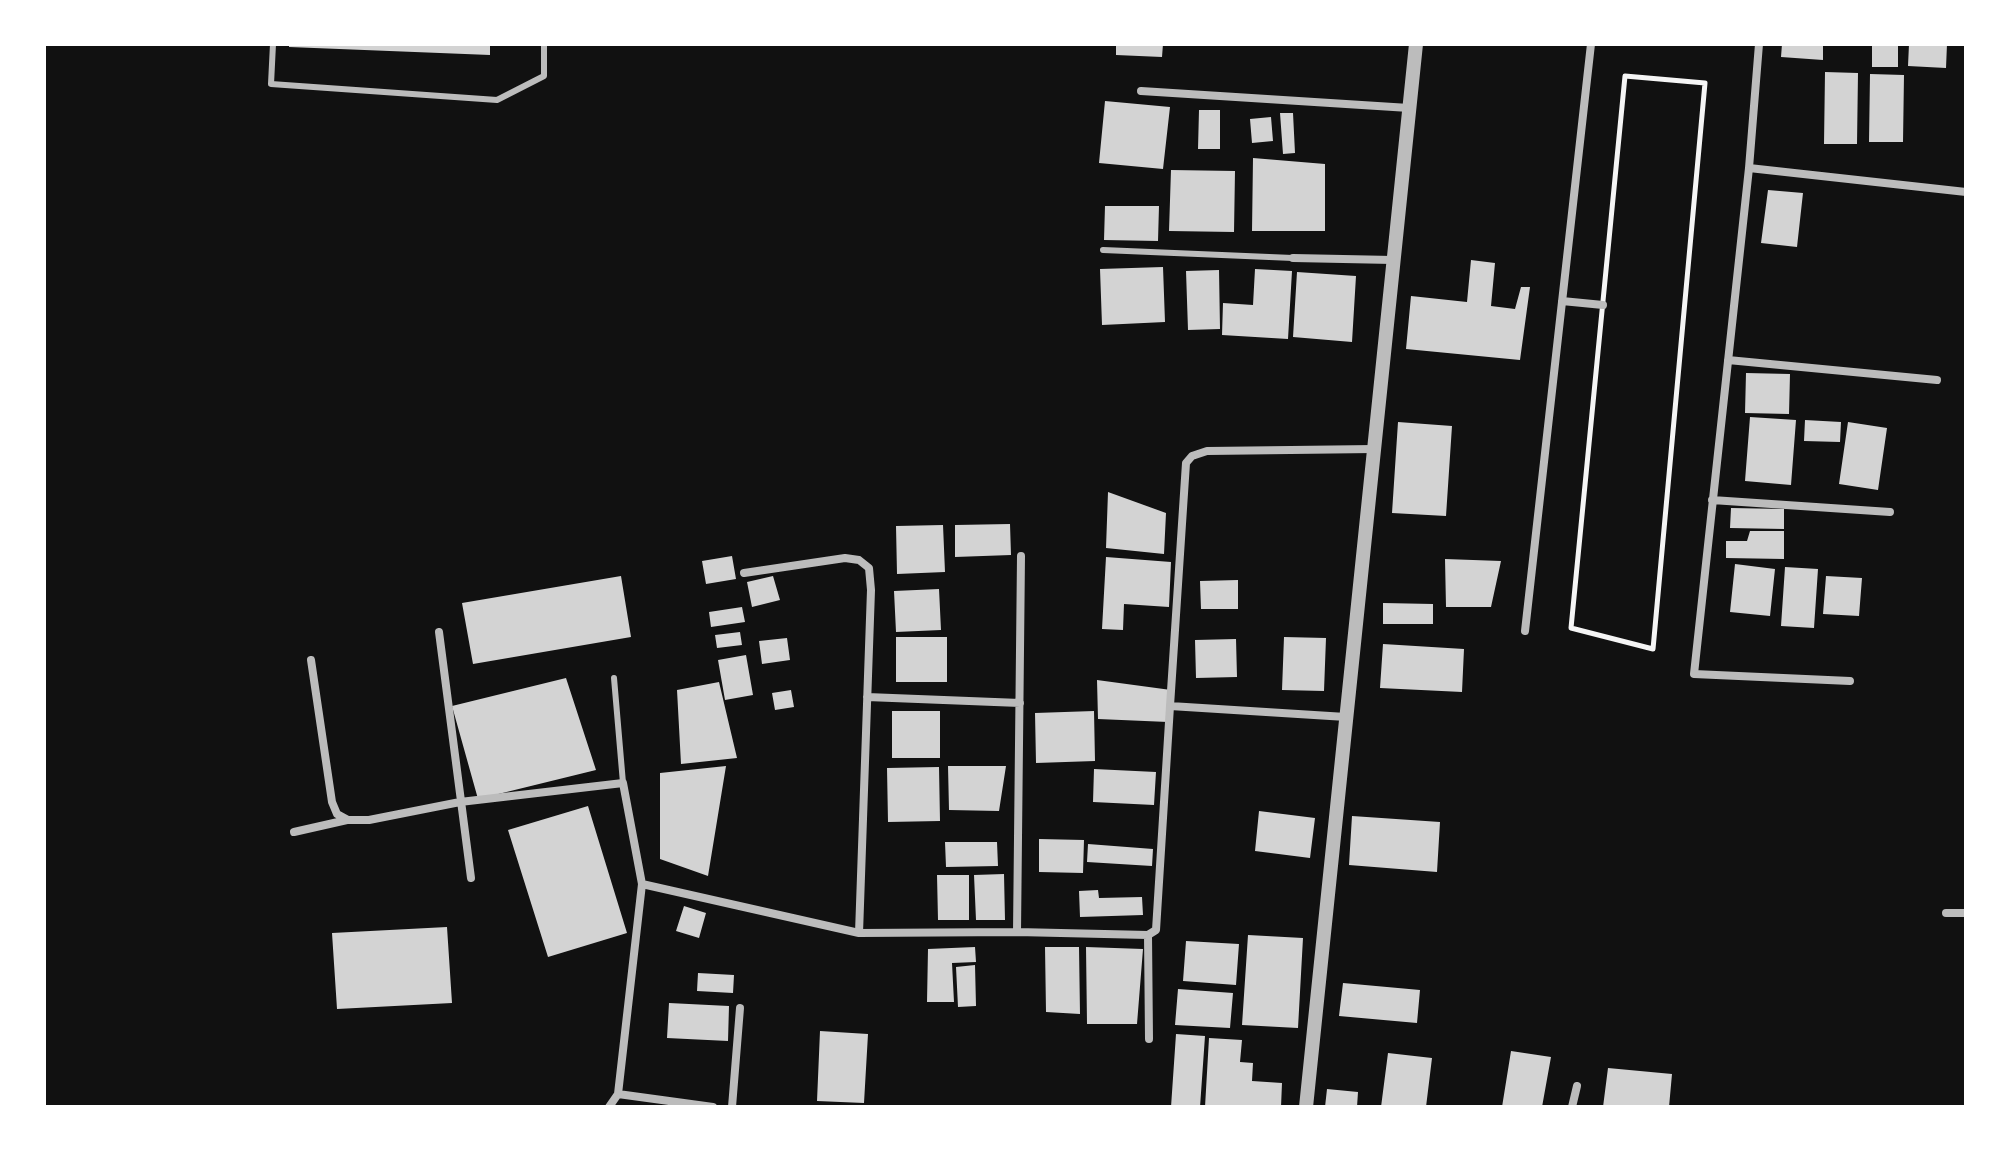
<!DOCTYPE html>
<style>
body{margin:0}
#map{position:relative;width:2010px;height:1151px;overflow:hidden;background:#111;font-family:"Nunito Sans",sans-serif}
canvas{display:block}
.frame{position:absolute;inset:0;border:46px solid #fff;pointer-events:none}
</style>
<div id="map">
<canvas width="2010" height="1151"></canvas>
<div class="frame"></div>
</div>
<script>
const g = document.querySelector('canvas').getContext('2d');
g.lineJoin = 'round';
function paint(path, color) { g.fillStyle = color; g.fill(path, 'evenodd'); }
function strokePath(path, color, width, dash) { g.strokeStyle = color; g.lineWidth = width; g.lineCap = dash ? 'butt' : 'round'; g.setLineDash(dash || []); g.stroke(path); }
const building = new Path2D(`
 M 289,44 L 490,44 L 490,55 L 289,47 Z
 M 1116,44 L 1163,44 L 1162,57 L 1116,55 Z
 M 1782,44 L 1823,44 L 1823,60 L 1781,57 Z
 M 1872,44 L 1898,44 L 1898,67 L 1872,67 Z
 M 1909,44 L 1947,44 L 1946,68 L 1908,66 Z
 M 1825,72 L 1858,73 L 1857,144 L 1824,144 Z
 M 1870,74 L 1904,75 L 1903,142 L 1869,142 Z
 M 1105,101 L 1170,107 L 1163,169 L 1099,163 Z
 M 1199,110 L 1220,110 L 1220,149 L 1198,149 Z
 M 1280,113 L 1293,113 L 1295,153 L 1283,154 Z
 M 1271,117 L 1273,141 L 1252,143 L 1250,119 Z
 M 1253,158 L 1325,164 L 1325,231 L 1252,231 Z
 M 1171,170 L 1235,171 L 1234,232 L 1169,231 Z
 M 1768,190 L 1803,193 L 1797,247 L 1761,243 Z
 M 1105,206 L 1159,206 L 1158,241 L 1104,240 Z
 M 1471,260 L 1495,263 L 1491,306 L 1515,309 L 1521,287 L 1530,287 L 1520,360 L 1406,349 L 1411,296 L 1467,302 Z
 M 1163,267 L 1165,322 L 1102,325 L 1100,269 Z
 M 1255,269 L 1292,271 L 1288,339 L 1222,335 L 1223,303 L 1253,305 Z
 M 1219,270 L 1220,329 L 1188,330 L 1186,271 Z
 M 1297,272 L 1356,276 L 1352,342 L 1293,337 Z
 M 1746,373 L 1790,374 L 1789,414 L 1745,413 Z
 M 1750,417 L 1796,420 L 1791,485 L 1745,481 Z
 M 1805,420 L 1841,422 L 1840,442 L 1804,441 Z
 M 1398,422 L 1452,426 L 1446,516 L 1392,513 Z
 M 1848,422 L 1887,428 L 1878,490 L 1839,484 Z
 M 1108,492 L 1166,513 L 1164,554 L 1106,548 Z
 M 1731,508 L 1784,509 L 1784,529 L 1730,528 Z
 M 1010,524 L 1011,555 L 955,557 L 955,525 Z
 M 943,525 L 945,572 L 897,574 L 896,526 Z
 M 1750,531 L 1784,531 L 1784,559 L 1726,558 L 1726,541 L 1747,541 Z
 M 732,556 L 736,579 L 706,584 L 702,561 Z
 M 1106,557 L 1171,562 L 1169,607 L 1124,604 L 1123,630 L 1102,629 Z
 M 1445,559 L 1501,561 L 1491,607 L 1446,607 Z
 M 1735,564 L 1775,569 L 1770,616 L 1730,612 Z
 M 1785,567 L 1818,569 L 1814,628 L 1781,626 Z
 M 621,576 L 631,637 L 473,664 L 462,603 Z
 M 773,576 L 780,600 L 752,607 L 747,582 Z
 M 1826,576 L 1862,578 L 1859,616 L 1823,614 Z
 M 1238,580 L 1238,609 L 1201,609 L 1200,581 Z
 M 939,589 L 941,630 L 896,632 L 894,591 Z
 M 1383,603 L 1433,604 L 1433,624 L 1383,624 Z
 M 742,607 L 745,622 L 711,627 L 709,612 Z
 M 740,632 L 742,645 L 717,648 L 715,635 Z
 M 896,637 L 947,637 L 947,682 L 896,682 Z
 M 1284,637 L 1326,638 L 1324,691 L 1282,690 Z
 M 787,638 L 790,660 L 762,664 L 759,641 Z
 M 1236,639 L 1237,677 L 1196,678 L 1195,640 Z
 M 1383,644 L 1464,649 L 1462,692 L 1380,688 Z
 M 746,655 L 753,695 L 725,700 L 718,660 Z
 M 566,678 L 596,770 L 478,799 L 452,706 Z
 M 1097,680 L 1171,690 L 1168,722 L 1098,719 Z
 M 719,682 L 737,758 L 681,764 L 677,690 Z
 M 791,690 L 794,707 L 775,710 L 772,693 Z
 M 892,711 L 940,711 L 940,758 L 892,758 Z
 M 1094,711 L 1095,761 L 1036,763 L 1035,713 Z
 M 726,766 L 708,876 L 660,859 L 660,773 Z
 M 948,766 L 1006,766 L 999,811 L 949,810 Z
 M 939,767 L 940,821 L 888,822 L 887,768 Z
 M 1094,769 L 1156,772 L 1154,805 L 1093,802 Z
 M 588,806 L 627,933 L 548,957 L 508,830 Z
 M 1259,811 L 1315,818 L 1310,858 L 1255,851 Z
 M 1352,816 L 1440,822 L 1437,872 L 1349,865 Z
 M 1039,839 L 1084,840 L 1083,873 L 1039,872 Z
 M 945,842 L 997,842 L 998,866 L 946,867 Z
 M 1088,844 L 1153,849 L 1152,866 L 1087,862 Z
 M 1004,874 L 1005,920 L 976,920 L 974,875 Z
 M 937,875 L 969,875 L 969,920 L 938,920 Z
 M 1098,890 L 1099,898 L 1142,897 L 1143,915 L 1080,917 L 1079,891 Z
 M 684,906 L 706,913 L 699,938 L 676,931 Z
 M 447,927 L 452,1003 L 337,1009 L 332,933 Z
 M 1248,935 L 1303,938 L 1298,1028 L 1242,1025 Z
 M 1186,941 L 1239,944 L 1236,985 L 1183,981 Z
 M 975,947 L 976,962 L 952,963 L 954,1002 L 927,1002 L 928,949 Z
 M 1045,947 L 1079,947 L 1080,1014 L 1046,1012 Z
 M 1086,947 L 1143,949 L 1137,1024 L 1087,1024 Z
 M 975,965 L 976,1006 L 958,1007 L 956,967 Z
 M 698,973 L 734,975 L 733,993 L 697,991 Z
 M 1343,983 L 1420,990 L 1417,1023 L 1339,1016 Z
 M 1178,989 L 1233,993 L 1230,1028 L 1175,1025 Z
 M 669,1003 L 729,1006 L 728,1041 L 667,1038 Z
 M 820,1031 L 868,1034 L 864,1103 L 817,1101 Z
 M 1176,1034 L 1205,1036 L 1200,1107 L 1171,1107 Z
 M 1209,1038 L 1242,1040 L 1240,1062 L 1253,1063 L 1252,1081 L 1282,1083 L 1281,1107 L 1205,1107 Z
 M 1511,1051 L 1551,1057 L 1542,1107 L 1502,1107 Z
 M 1388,1053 L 1432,1058 L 1426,1107 L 1381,1107 Z
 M 1608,1068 L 1672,1074 L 1669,1107 L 1603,1107 Z
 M 1327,1089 L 1358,1092 L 1357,1107 L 1325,1107 Z`);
const path = new Path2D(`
 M 1625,76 L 1705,83 L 1653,649 L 1571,628 Z`);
const service = new Path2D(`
 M 273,44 L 271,84 L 497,100 L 544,76 L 544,44
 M 1103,250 L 1293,258
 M 614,678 L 623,783`);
const minor = new Path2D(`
 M 1759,44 L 1749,168 L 1694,674 L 1850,681
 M 1141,91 L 1409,108
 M 1749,168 L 1966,192
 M 1293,258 L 1393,260
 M 1562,301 L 1603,305
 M 1728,360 L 1937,380
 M 1712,500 L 1890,512
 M 744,573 L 845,558 L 859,560 L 869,568 L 871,590 L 859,933
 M 1525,631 L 1591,44
 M 439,632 L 471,878
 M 311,660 L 332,802 L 337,814 L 348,820 L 369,820 L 460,802 L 623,783 L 642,884 L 618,1094
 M 867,697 L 1020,703
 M 1170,706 L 1186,463 L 1192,456 L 1207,451 L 1374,449
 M 294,832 L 347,820
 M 642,884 L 859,933 L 1017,932 L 1021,556
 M 1946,913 L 1966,913
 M 1017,932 L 1148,935 L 1156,930 L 1170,706 L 1346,717
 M 1148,935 L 1149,1039
 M 609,1107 L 618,1094 L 713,1107
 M 732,1107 L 740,1008
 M 1572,1107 L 1577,1086`);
const tertiary = new Path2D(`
 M 1306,1107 L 1416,44`);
paint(building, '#d3d3d3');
strokePath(path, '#f5f5f5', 5);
strokePath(service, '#bcbcbc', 6);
strokePath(minor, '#bcbcbc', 8);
strokePath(tertiary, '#bcbcbc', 14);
</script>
